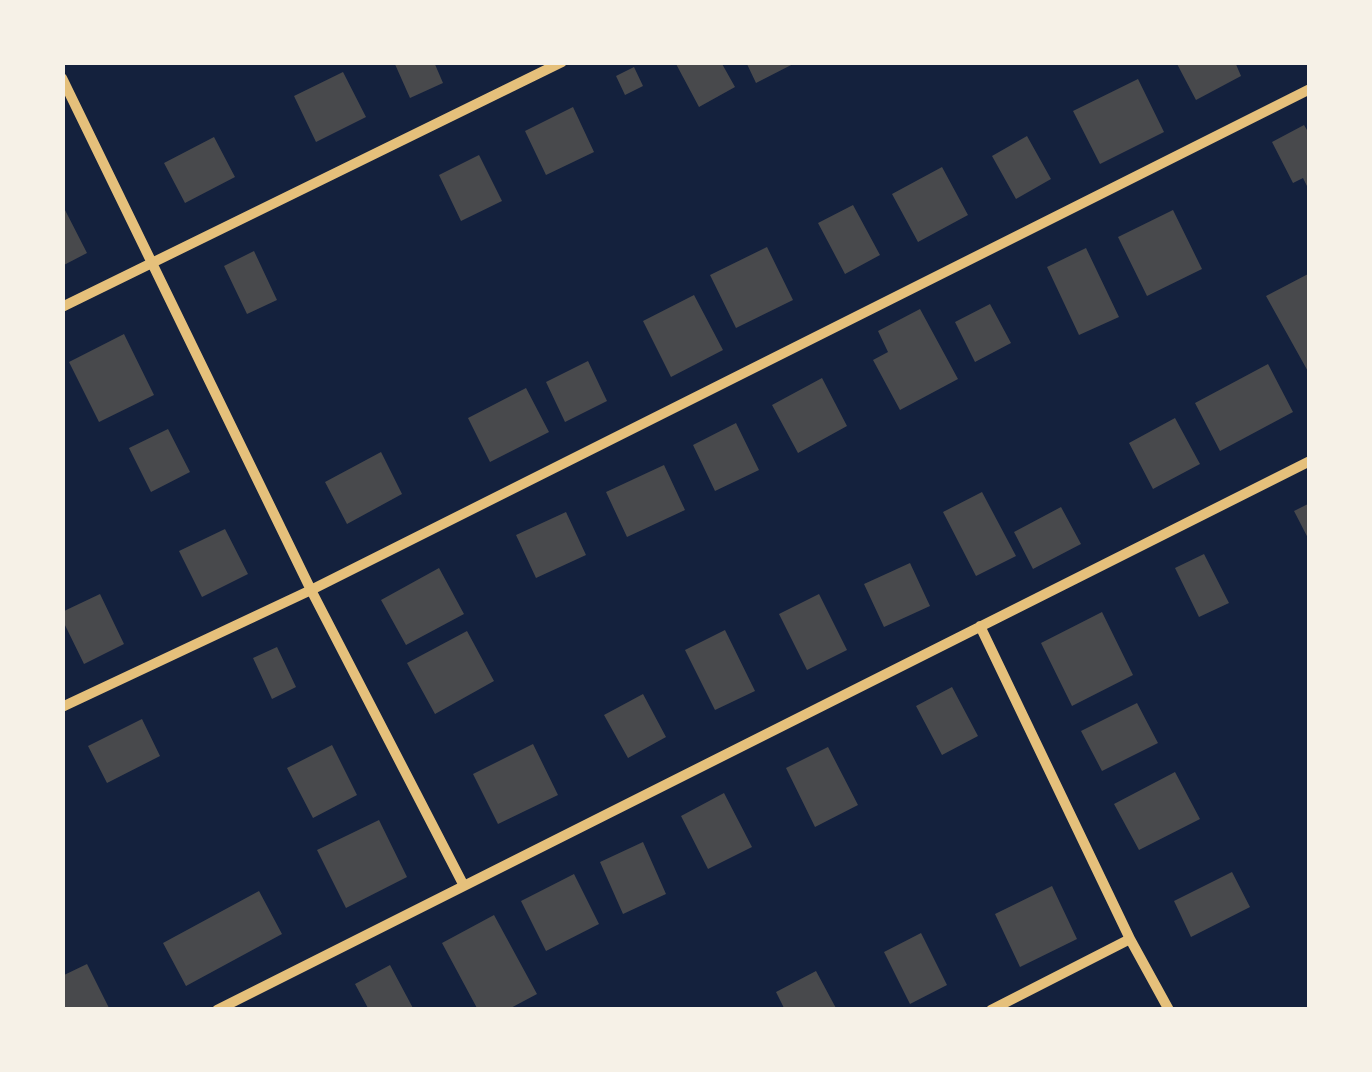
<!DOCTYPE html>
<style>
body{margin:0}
#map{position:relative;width:1372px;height:1072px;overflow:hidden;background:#14213d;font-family:"DM Sans",sans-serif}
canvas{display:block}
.frame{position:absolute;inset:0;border:65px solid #f6f1e7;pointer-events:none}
</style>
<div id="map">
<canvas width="1372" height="1072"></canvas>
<div class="frame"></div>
</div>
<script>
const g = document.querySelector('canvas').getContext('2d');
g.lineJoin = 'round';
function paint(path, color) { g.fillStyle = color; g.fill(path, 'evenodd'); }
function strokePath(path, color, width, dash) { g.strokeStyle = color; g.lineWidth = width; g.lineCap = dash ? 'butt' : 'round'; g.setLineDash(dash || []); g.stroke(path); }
const building = new Path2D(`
 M 394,62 L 434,62 L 443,83 L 410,98 Z
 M 675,62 L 721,62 L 735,87 L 699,107 Z
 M 746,62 L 797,62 L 756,83 Z
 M 1176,62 L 1235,62 L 1241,76 L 1196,100 Z
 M 634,67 L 643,86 L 625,95 L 616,76 Z
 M 343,72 L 366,117 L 316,142 L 294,96 Z
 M 1138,79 L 1164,132 L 1100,164 L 1073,111 Z
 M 573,107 L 594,152 L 546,175 L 525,131 Z
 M 1304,125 L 1310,135 L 1310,192 L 1303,178 L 1293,183 L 1272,142 Z
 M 1027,136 L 1051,179 L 1016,199 L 992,156 Z
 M 214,137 L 235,177 L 185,203 L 164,163 Z
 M 479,155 L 502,201 L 461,221 L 439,175 Z
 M 942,167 L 968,215 L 918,242 L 892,194 Z
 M 853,205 L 880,255 L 845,274 L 818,223 Z
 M 65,210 L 87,253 L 62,266 L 62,212 Z
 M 1173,210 L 1202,269 L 1147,296 L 1118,237 Z
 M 767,247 L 793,300 L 736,328 L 710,275 Z
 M 1086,248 L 1119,317 L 1079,335 L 1047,267 Z
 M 254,251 L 277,300 L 247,314 L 224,266 Z
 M 1310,273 L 1310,375 L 1266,296 Z
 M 694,295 L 723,350 L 671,377 L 643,321 Z
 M 990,304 L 1011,343 L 975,362 L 955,322 Z
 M 920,309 L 958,379 L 900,410 L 873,360 L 888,352 L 878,331 Z
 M 124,334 L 154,395 L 99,422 L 69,362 Z
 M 588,361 L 607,401 L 565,422 L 546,382 Z
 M 1268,364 L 1293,412 L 1220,451 L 1195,403 Z
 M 822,378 L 847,426 L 798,453 L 772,405 Z
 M 526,388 L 549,432 L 490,462 L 468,418 Z
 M 1175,418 L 1200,464 L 1153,489 L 1129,443 Z
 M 736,423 L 759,470 L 715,491 L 693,445 Z
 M 168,429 L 190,472 L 151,492 L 129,448 Z
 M 381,452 L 402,494 L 347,524 L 325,482 Z
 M 664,465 L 685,510 L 627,537 L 606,492 Z
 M 982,492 L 1016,556 L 976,576 L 943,512 Z
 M 1310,503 L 1310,542 L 1294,511 Z
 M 1061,507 L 1081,544 L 1033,569 L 1014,532 Z
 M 566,512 L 586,555 L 536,578 L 516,535 Z
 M 225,529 L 248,574 L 202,597 L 179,551 Z
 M 1204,554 L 1229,603 L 1199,617 L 1175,568 Z
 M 910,563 L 930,606 L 884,627 L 864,584 Z
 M 439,568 L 464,614 L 406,645 L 381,600 Z
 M 100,594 L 124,644 L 84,664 L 62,619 L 62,612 Z
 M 819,594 L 847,650 L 807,670 L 779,614 Z
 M 1102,612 L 1133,675 L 1072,706 L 1041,643 Z
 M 725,630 L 755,691 L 715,710 L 685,650 Z
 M 467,631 L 494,681 L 435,714 L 407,663 Z
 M 277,647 L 296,687 L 272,699 L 253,658 Z
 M 952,687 L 978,736 L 942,755 L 916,706 Z
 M 643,694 L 666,737 L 628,758 L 604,715 Z
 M 1137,703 L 1158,743 L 1102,771 L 1081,731 Z
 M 142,719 L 160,756 L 107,783 L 88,746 Z
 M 533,744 L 558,795 L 498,824 L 473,774 Z
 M 332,745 L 357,795 L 313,818 L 287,768 Z
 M 828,747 L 858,805 L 815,827 L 786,768 Z
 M 1175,772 L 1200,819 L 1139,850 L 1114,804 Z
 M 724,793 L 752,847 L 708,869 L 681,816 Z
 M 379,820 L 407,877 L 346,908 L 317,850 Z
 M 643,842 L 666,894 L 623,914 L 600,862 Z
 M 1232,872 L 1250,907 L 1191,937 L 1174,901 Z
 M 574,874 L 599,924 L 546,951 L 521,901 Z
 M 1052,886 L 1077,939 L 1020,967 L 995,914 Z
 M 259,891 L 282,934 L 186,986 L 163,943 Z
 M 494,915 L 537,994 L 507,1010 L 478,1010 L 442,943 Z
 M 921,933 L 947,985 L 910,1004 L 884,952 Z
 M 87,964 L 110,1010 L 62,1010 L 62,976 Z
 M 390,965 L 414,1010 L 369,1010 L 355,984 Z
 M 816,971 L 837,1010 L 785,1010 L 776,992 Z`);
const minor = new Path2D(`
 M 62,78 L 311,590 L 463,884
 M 62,307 L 562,62
 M 980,626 L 1130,939 L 1169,1010
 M 62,707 L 311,590 L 1310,89
 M 217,1010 L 1310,461
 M 991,1010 L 1130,939`);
paint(building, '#48494c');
strokePath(minor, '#e5c07b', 10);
</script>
